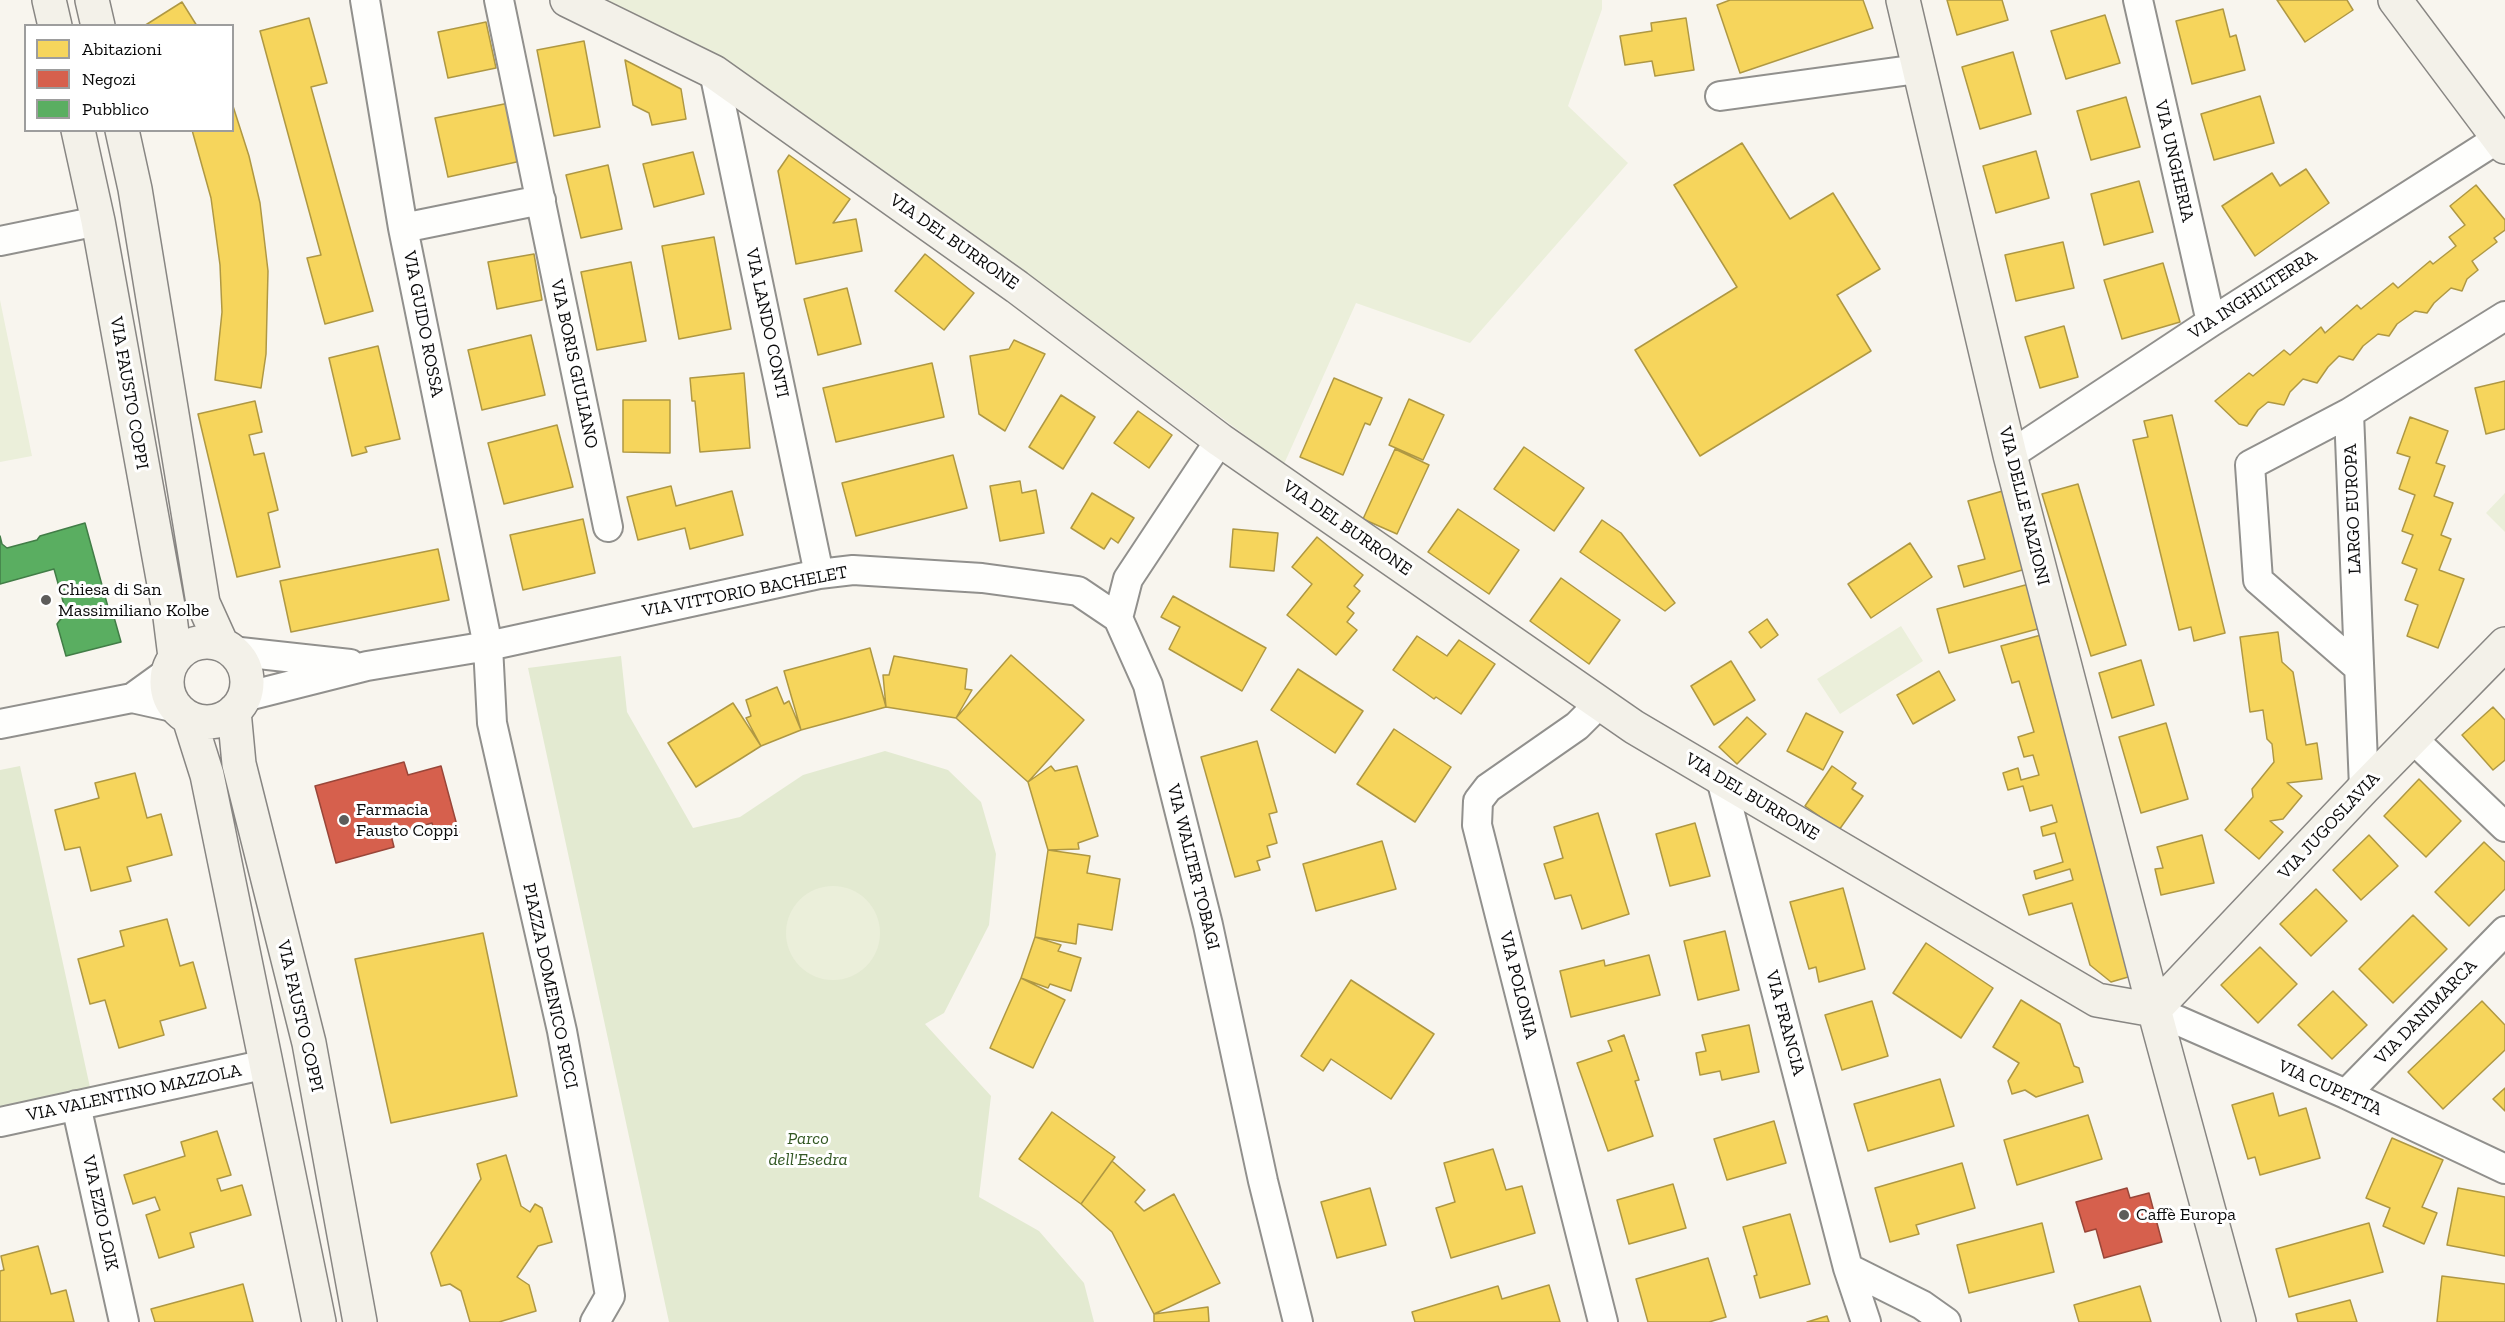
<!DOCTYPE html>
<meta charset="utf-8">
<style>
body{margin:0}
#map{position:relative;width:2505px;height:1322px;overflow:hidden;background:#f8f5ee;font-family:"Zilla Slab",serif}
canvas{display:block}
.legend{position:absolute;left:24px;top:24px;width:210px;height:108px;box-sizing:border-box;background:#fff;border:2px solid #9d9d9d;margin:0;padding:8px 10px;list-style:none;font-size:18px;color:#0a0a0a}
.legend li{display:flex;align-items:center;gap:12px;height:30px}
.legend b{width:30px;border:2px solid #9d9d9d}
</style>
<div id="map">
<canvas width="2505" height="1322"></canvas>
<ul class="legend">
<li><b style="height:16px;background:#f6d55c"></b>Abitazioni</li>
<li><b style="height:16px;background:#d6604d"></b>Negozi</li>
<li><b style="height:16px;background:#5aae61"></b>Pubblico</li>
</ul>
</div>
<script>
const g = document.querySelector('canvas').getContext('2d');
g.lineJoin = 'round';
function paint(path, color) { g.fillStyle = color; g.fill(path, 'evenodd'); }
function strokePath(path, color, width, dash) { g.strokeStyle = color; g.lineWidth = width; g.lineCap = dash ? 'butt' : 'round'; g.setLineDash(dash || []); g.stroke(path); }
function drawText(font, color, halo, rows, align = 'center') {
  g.font = font + ' "Zilla Slab",serif'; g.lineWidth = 6; g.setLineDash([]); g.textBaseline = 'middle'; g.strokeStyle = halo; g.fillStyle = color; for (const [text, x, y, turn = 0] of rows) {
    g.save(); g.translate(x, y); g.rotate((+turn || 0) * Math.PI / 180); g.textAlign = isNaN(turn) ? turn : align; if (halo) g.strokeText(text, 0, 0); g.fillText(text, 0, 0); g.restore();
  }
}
const green = new Path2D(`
 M 621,656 L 627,712 L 693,828 L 740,817 L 803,775 L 885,751 L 948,770 L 981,802 L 996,854 L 989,925 L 944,1013 L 925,1024 L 991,1096 L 979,1197 L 1039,1231 L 1084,1283 L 1094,1322 L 669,1322 L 528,668 Z
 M 20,766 L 91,1092 L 0,1112 L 0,770 Z`);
const pitch = new Path2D(`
 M 599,0 L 1602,0 L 1602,9 L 1568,106 L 1628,163 L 1470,343 L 1356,303 L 1284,464 L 983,241 L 743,73 Z
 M 0,300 L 32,456 L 0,462 Z
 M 2505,493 L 2505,532 L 2486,513 Z
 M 1901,626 L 1923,661 L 1840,714 L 1817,679 Z
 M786 933a47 47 0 1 1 94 0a47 47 0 1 1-94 0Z`);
const homes = new Path2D(`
 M 1730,0 L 1863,0 L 1873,28 L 1740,73 L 1717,5 Z
 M 1947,0 L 2002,0 L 2008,20 L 1957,35 Z
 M 2277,0 L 2347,0 L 2353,10 L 2305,42 Z
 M 182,2 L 197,26 L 144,26 Z
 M 2223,9 L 2230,37 L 2236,35 L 2245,70 L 2192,84 L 2176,21 Z
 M 2105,15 L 2120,63 L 2066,79 L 2051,31 Z
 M 309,18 L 327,83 L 311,87 L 373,311 L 325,324 L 307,258 L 321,255 L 260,31 Z
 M 1686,18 L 1694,70 L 1655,76 L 1652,61 L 1625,65 L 1620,36 L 1652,31 L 1651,23 Z
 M 486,22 L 496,68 L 448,78 L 438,32 Z
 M 584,41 L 600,127 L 554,136 L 537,50 Z
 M 2013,52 L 2031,114 L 1980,129 L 1962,67 Z
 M 625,60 L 681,89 L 686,119 L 652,125 L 649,113 L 633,105 Z
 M 2260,96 L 2274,143 L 2214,160 L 2201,114 Z
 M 2126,97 L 2140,147 L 2091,160 L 2077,111 Z
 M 232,103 L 249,156 L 260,203 L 268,271 L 266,354 L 261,388 L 215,380 L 222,312 L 220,265 L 211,198 L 192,130 L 232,130 Z
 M 509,103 L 521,161 L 448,177 L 435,118 Z
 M 1742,143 L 1790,219 L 1833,193 L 1880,269 L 1837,295 L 1871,351 L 1700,456 L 1635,350 L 1737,287 L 1674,185 Z
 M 2036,151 L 2049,198 L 1996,213 L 1983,166 Z
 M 693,152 L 704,194 L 654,207 L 643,164 Z
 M 789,155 L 850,199 L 833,223 L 856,219 L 862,251 L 796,264 L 778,171 Z
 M 608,165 L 622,229 L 581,238 L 566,175 Z
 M 2306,169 L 2329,203 L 2255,256 L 2222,206 L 2272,173 L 2280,186 Z
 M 2139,181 L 2153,232 L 2104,245 L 2091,194 Z
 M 2476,185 L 2505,220 L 2505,230 L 2494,238 L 2497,242 L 2472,261 L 2478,270 L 2467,279 L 2462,291 L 2451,288 L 2434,303 L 2427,313 L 2415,311 L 2397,324 L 2389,336 L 2378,334 L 2363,346 L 2353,360 L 2339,356 L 2328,367 L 2317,383 L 2303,379 L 2290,392 L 2284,405 L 2268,402 L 2258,410 L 2247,426 L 2239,424 L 2215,401 L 2249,373 L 2253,376 L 2284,350 L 2290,355 L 2321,327 L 2325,333 L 2357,305 L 2361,309 L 2393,283 L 2398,288 L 2430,261 L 2433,264 L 2456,246 L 2449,237 L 2465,225 L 2450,206 Z
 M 714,237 L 731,329 L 679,339 L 662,246 Z
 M 2063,242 L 2074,288 L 2016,301 L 2005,255 Z
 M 534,254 L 542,300 L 497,309 L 488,262 Z
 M 925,254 L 974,293 L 944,330 L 895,291 Z
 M 631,262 L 646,341 L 597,350 L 581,272 Z
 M 2163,263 L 2180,322 L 2122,339 L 2104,280 Z
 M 847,288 L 861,344 L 818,355 L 804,299 Z
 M 2064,326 L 2078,377 L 2040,388 L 2025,337 Z
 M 531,335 L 545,395 L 482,410 L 468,350 Z
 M 1014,340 L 1045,354 L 1005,431 L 979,414 L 970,356 L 1009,349 Z
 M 378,346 L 400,439 L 365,447 L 367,452 L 352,456 L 329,358 Z
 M 932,363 L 944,417 L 836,442 L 823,388 Z
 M 744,373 L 750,448 L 700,452 L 695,401 L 692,401 L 690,378 Z
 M 1334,378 L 1382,398 L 1370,425 L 1365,423 L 1343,475 L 1300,457 Z
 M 2505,381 L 2505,429 L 2486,434 L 2475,388 Z
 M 1061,395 L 1095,417 L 1063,469 L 1029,447 Z
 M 1409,399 L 1444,415 L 1423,460 L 1389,445 Z
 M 623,400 L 670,400 L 670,453 L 623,452 Z
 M 255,401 L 262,432 L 249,435 L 254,455 L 264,453 L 278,510 L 268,513 L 280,567 L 237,577 L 198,414 Z
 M 1138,411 L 1172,435 L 1149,468 L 1114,443 Z
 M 2172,415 L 2225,633 L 2194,641 L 2191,627 L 2179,630 L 2133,440 L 2148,437 L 2144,421 Z
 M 2410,417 L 2448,431 L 2436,463 L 2445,466 L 2434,496 L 2453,503 L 2441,535 L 2451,539 L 2439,570 L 2464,579 L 2438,648 L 2407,636 L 2418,605 L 2405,600 L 2417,569 L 2402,563 L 2413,535 L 2402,531 L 2415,495 L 2399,489 L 2410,457 L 2397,453 Z
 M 557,425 L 573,487 L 504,504 L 488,443 Z
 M 1524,447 L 1584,488 L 1554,531 L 1494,489 Z
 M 1395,449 L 1429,465 L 1397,534 L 1363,519 Z
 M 953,455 L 967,508 L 856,536 L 842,483 Z
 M 1020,481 L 1022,493 L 1036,490 L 1044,533 L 1000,541 L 990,486 Z
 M 2078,484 L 2126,645 L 2091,656 L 2042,494 Z
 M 671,486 L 676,506 L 732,491 L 743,535 L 690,549 L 685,528 L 638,540 L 627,497 Z
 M 2006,490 L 2029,568 L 1964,587 L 1958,566 L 1985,559 L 1968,501 Z
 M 1092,493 L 1134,518 L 1118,543 L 1111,538 L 1104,549 L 1071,528 Z
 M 1458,509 L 1519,550 L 1489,594 L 1428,552 Z
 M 583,519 L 595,573 L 523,590 L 510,535 Z
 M 1602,520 L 1621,533 L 1675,603 L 1665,611 L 1580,552 Z
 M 1233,529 L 1278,533 L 1274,571 L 1230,567 Z
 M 1317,537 L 1363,575 L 1354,586 L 1360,591 L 1347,607 L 1354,613 L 1347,622 L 1357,630 L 1336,655 L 1287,615 L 1312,584 L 1292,567 Z
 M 1910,543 L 1932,577 L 1871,618 L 1848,584 Z
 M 438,549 L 449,600 L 291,632 L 280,581 Z
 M 1561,578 L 1620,620 L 1589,664 L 1530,621 Z
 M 2029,584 L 2041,628 L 1949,653 L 1937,609 Z
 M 1173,596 L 1266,648 L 1242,691 L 1169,649 L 1180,627 L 1161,617 Z
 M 1767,619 L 1778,635 L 1761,648 L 1749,632 Z
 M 2278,632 L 2282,662 L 2293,672 L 2306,745 L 2317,743 L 2322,779 L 2287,783 L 2302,796 L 2283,819 L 2270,821 L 2283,832 L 2259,859 L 2225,830 L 2253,797 L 2252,789 L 2274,762 L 2272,744 L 2267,739 L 2263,710 L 2250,712 L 2240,637 Z
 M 2041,635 L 2135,975 L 2111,982 L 2090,965 L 2072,903 L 2029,915 L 2023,895 L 2073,880 L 2070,869 L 2036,879 L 2034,871 L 2063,862 L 2055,833 L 2043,836 L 2041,827 L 2057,822 L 2052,805 L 2030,811 L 2023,786 L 2008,790 L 2003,773 L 2018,768 L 2021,780 L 2039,775 L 2033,755 L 2024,757 L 2018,737 L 2034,732 L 2019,681 L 2012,683 L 2001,646 Z
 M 1417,636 L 1447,656 L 1459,640 L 1495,664 L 1461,714 L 1436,697 L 1434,699 L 1393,670 Z
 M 870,648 L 886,707 L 801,730 L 784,671 Z
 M 1011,655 L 1084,720 L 1028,782 L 956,718 Z
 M 894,656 L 967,669 L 965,689 L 972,690 L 956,718 L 886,707 L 883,675 L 889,675 Z
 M 2141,660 L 2154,705 L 2112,718 L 2099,673 Z
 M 1731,661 L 1755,700 L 1714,725 L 1691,686 Z
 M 1298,669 L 1363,711 L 1335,753 L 1271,710 Z
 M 1939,671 L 1955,700 L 1913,724 L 1897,695 Z
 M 777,687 L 784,704 L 789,701 L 801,730 L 761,746 L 746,718 L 751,716 L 746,700 Z
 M 733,703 L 761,746 L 696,787 L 668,743 Z
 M 2493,707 L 2505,720 L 2505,760 L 2493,770 L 2462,735 Z
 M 1806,713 L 1843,732 L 1823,770 L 1787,751 Z
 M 1747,717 L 1766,734 L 1737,764 L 1719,747 Z
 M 2166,723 L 2188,799 L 2141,813 L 2119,737 Z
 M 1394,729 L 1451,767 L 1415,822 L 1357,784 Z
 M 1257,741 L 1277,812 L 1269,814 L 1277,843 L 1267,846 L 1270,857 L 1257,861 L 1260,870 L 1235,877 L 1201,757 Z
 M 1051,766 L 1055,771 L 1077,766 L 1098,836 L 1078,843 L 1079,849 L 1048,850 L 1028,782 Z
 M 1832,766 L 1856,783 L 1852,789 L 1863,796 L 1839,830 L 1805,806 Z
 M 135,773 L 147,818 L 161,814 L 172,855 L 127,867 L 131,881 L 91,891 L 80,847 L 65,850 L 55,810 L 99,798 L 95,783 Z
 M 2419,779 L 2461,821 L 2426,857 L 2384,816 Z
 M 1598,813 L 1629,914 L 1582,929 L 1571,895 L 1555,899 L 1544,864 L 1563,858 L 1554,827 Z
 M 1695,823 L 1710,876 L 1670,886 L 1656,834 Z
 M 2202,835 L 2214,883 L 2161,895 L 2155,869 L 2163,868 L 2157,847 Z
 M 2369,835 L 2398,866 L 2361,900 L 2333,870 Z
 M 1382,841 L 1396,889 L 1316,911 L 1303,864 Z
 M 2484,842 L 2505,862 L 2505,889 L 2469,926 L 2435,892 Z
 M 1048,850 L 1090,856 L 1087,873 L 1120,879 L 1112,930 L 1078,924 L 1076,944 L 1035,937 Z
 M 1843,888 L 1865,969 L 1819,982 L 1816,967 L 1809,969 L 1790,902 Z
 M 2316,889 L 2347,921 L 2311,956 L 2280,924 Z
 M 2413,915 L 2447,949 L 2393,1003 L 2359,969 Z
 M 167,919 L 180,966 L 193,962 L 206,1008 L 160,1021 L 164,1035 L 119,1048 L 105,1000 L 90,1004 L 78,959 L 124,946 L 120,931 Z
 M 1725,931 L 1739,990 L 1698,1000 L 1684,941 Z
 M 483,933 L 517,1096 L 391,1123 L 355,959 Z
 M 1035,937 L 1061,945 L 1058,951 L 1081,958 L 1071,991 L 1050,984 L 1048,988 L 1021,978 Z
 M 1926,943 L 1993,988 L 1961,1038 L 1893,993 Z
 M 2260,947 L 2297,984 L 2258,1023 L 2221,985 Z
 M 1649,955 L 1660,995 L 1571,1017 L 1560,971 L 1604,960 L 1605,966 Z
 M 1021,978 L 1065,1000 L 1033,1068 L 990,1048 Z
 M 1351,980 L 1434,1034 L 1391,1099 L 1331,1059 L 1323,1071 L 1301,1056 Z
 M 2333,991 L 2367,1025 L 2332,1059 L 2298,1025 Z
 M 2021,1000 L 2060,1024 L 2074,1066 L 2079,1068 L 2083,1082 L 2036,1097 L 2025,1090 L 2012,1094 L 2008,1081 L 2019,1063 L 1993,1047 Z
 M 1872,1001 L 1888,1056 L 1842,1070 L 1825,1015 Z
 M 2482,1001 L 2505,1025 L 2505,1050 L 2443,1109 L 2408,1072 Z
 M 1749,1025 L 1759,1072 L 1722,1080 L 1720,1071 L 1700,1075 L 1696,1053 L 1706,1051 L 1702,1035 Z
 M 1624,1035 L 1639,1080 L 1635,1081 L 1653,1136 L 1608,1151 L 1577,1063 L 1612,1051 L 1608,1041 Z
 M 1940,1079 L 1954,1126 L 1868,1151 L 1854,1104 Z
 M 2505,1088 L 2505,1111 L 2493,1099 Z
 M 2273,1093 L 2279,1116 L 2306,1108 L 2320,1158 L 2260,1175 L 2255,1157 L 2248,1159 L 2232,1105 Z
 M 1052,1112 L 1115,1157 L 1081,1204 L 1019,1159 Z
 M 2088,1115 L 2102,1159 L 2017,1185 L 2004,1140 Z
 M 1774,1121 L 1786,1163 L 1727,1180 L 1714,1139 Z
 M 217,1131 L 231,1175 L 217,1179 L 221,1191 L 242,1185 L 251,1215 L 190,1233 L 194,1247 L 159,1258 L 146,1215 L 160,1210 L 155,1197 L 133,1204 L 124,1175 L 185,1156 L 181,1142 Z
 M 2392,1138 L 2443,1160 L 2422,1207 L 2437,1213 L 2424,1244 L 2383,1226 L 2390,1208 L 2366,1198 Z
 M 1493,1149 L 1506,1190 L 1522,1186 L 1535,1233 L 1451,1258 L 1436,1208 L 1455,1202 L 1444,1163 Z
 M 506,1155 L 521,1206 L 530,1212 L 535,1204 L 542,1208 L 552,1242 L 538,1246 L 517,1277 L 529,1285 L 536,1311 L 499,1322 L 470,1322 L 461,1291 L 450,1284 L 441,1286 L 431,1253 L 481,1179 L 477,1164 Z
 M 1112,1161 L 1145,1190 L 1135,1202 L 1144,1211 L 1174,1194 L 1220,1283 L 1154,1314 L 1112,1232 L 1081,1204 Z
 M 1962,1163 L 1975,1208 L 1916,1225 L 1919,1234 L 1890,1242 L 1875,1188 Z
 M 1673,1184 L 1686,1228 L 1629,1244 L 1617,1200 Z
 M 1370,1188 L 1386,1245 L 1337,1258 L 1321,1202 Z
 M 2458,1188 L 2505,1197 L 2505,1256 L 2447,1245 Z
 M 1790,1214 L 1810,1284 L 1760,1298 L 1754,1276 L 1757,1275 L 1743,1227 Z
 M 2042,1223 L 2054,1272 L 1969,1293 L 1957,1245 Z
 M 2369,1223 L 2383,1272 L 2289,1297 L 2276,1249 Z
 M 38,1246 L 51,1294 L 66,1290 L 74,1322 L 0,1322 L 0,1271 L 4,1270 L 1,1256 Z
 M 1708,1258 L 1726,1317 L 1709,1322 L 1648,1322 L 1636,1279 Z
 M 2442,1276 L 2505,1284 L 2505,1322 L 2437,1322 Z
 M 243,1284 L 253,1322 L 155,1322 L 151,1309 Z
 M 1549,1285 L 1560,1322 L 1415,1322 L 1412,1312 L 1498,1286 L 1502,1299 Z
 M 2140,1286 L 2151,1322 L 2079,1322 L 2074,1305 Z
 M 2350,1300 L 2357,1322 L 2298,1322 L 2296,1314 Z
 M 1208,1307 L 1209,1322 L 1154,1322 L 1154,1314 Z
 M 1827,1316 L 1829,1322 L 1807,1322 Z`);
const shops = new Path2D(`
 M 404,762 L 408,775 L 441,766 L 459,833 L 436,839 L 432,823 L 391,835 L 394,847 L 336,863 L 315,786 Z
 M 2127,1188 L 2130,1198 L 2149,1193 L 2162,1242 L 2104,1258 L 2096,1229 L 2085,1232 L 2076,1202 Z`);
const public = new Path2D(`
 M 85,523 L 108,607 L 112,610 L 121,642 L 66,656 L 57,624 L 66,612 L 54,569 L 0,584 L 0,536 L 2,544 L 7,548 L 37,540 L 40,536 Z`);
const street = new Path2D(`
 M 365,0 L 403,228 L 488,646 L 492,723 L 562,1031 L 600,1238 L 610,1296 L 595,1322
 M 499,0 L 608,527
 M 2138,0 L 2211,322
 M 714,72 L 819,574
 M 1720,96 L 1918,69
 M 403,228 L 541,200
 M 0,241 L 98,221
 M 2349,413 L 2250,465 L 2258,580 L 2359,668
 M 1220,440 L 1128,579 L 1118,618 L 1148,685 L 1208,925 L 1263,1181 L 1298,1322
 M 2010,455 L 2211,322 L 2499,138
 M 231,651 L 350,664
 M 244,697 L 367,666 L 488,646 L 819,574 L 853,570 L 982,578 L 1078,591 L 1118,618
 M 132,698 L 177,708
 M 1600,703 L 1577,726 L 1488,788 L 1478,801 L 1477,825 L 1603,1322
 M 0,724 L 132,698 L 168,672
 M 2412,738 L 2505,827
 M 1721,779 L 1848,1268 L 1866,1322
 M 2364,788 L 2349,413 L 2505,316
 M 2154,1010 L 2346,1094 L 2505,1169
 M 2346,1094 L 2505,931
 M 76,1105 L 124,1322
 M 0,1122 L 267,1064
 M 1848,1268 L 1922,1305 L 1946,1322`);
const secondary = new Path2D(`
 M 49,0 L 55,26
 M 92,0 L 98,26
 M 567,0 L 714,72 L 1017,287 L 1220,440 L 1634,727 L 2097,1000 L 2154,1010
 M 1903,0 L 2010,455 L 2158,1024 L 2239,1322
 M 2395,0 L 2505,147
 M 78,130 L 98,221 L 170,617 L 175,657
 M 122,130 L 135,189 L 203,603 L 222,645
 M167 682a40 40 0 1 1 80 0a40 40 0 1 1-80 0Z
 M 234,711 L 239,764 L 309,1043 L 360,1322
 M 189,718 L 207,775 L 319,1322
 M 2154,1010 L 2364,788 L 2505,644`);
const markers = [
 [46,600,6,"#5d5c5a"],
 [344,820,6,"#5d5c5a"],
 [2124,1215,6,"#5d5c5a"]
];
const streetNames = [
 ["VIA UNGHERIA",2174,161,77],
 ["VIA DEL BURRONE",954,242,35],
 ["VIA INGHILTERRA",2253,295,-33],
 ["VIA LANDO CONTI",767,323,78],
 ["VIA GUIDO ROSSA",423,324,79],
 ["VIA BORIS GIULIANO",574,364,78],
 ["VIA FAUSTO COPPI",129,393,80],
 ["VIA DELLE NAZIONI",2024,506,76],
 ["LARGO EUROPA",2353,509,-92],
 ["VIA DEL BURRONE",1347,528,35],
 ["VIA VITTORIO BACHELET",745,592,-11],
 ["VIA DEL BURRONE",1752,797,31],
 ["VIA JUGOSLAVIA",2329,826,-47],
 ["VIA WALTER TOBAGI",1193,867,76],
 ["VIA POLONIA",1518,985,76],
 ["PIAZZA DOMENICO RICCI",550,986,78],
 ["VIA DANIMARCA",2426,1012,-46],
 ["VIA FAUSTO COPPI",300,1016,77],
 ["VIA FRANCIA",1785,1023,75],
 ["VIA CUPETTA",2330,1088,24],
 ["VIA VALENTINO MAZZOLA",134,1093,-12],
 ["VIA EZIO LOIK",100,1213,78]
];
const poiNames = [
 ["Chiesa di San",58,590],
 ["Massimiliano Kolbe",58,611],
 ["Farmacia",356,810],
 ["Fausto Coppi",356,831],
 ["Caffè Europa",2136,1215]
];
const parkNames = [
 ["Parco",808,1139],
 ["dell'Esedra",808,1160]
];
paint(green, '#e3ead1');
paint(pitch, '#ebefda');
paint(homes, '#f6d55c');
strokePath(homes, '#af9843', 1.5);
paint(shops, '#d6604d');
strokePath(shops, '#994639', 1.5);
paint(public, '#5aae61');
strokePath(public, '#427d47', 1.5);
strokePath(street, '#91908d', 32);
strokePath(secondary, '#888683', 36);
strokePath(street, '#fefefc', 28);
strokePath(secondary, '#f3f1e9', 33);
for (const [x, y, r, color] of markers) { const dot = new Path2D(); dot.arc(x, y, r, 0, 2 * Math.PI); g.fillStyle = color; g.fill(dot); strokePath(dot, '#fff', 2); }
drawText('18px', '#0a0a0a', '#fff', streetNames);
drawText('18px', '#0a0a0a', '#fff', poiNames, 'left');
drawText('italic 18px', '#335824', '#fff', parkNames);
</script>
